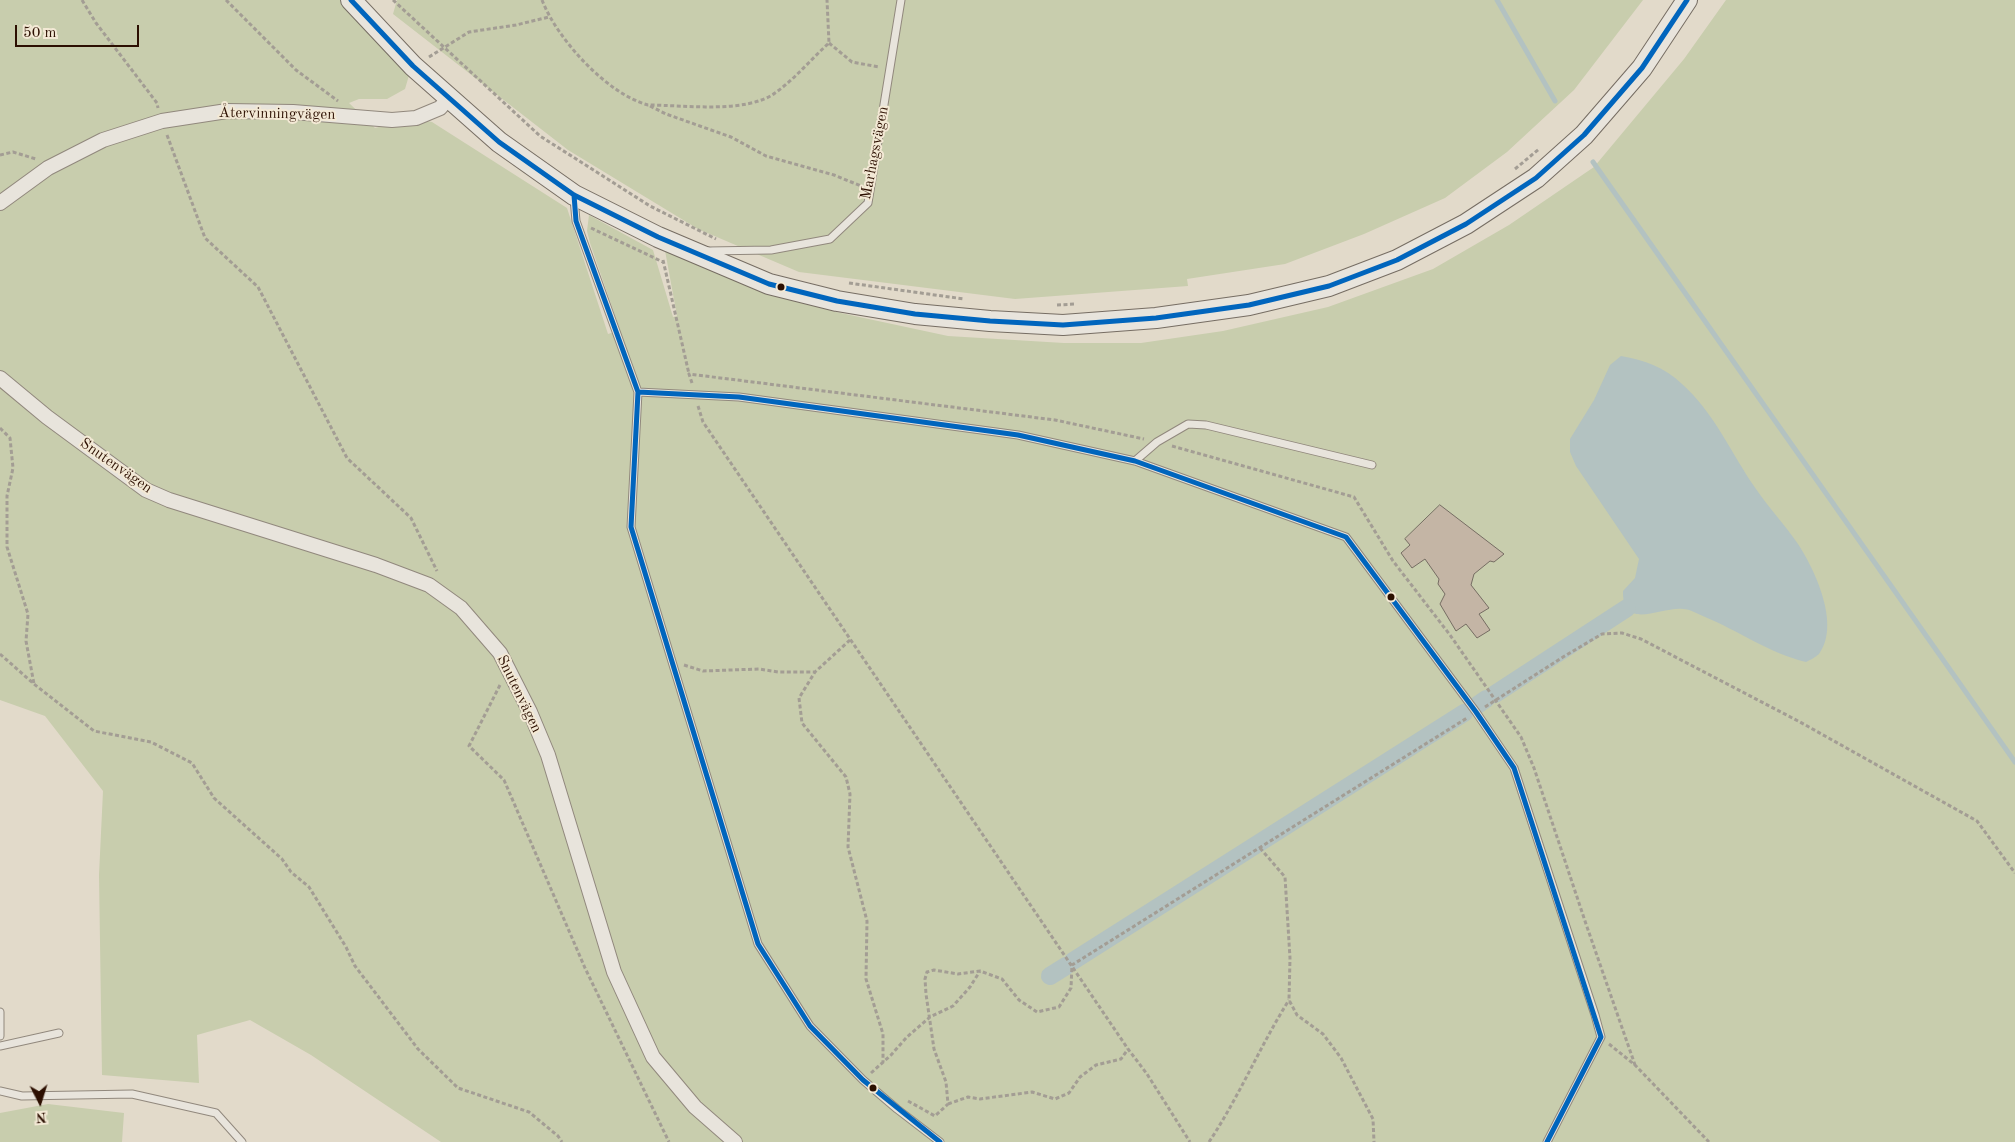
<!DOCTYPE html>
<meta charset="utf-8">
<style>
body{margin:0}
#map{position:relative;width:2015px;height:1142px;overflow:hidden;background:#e2daca;font-family:"Old Standard TT",serif}
canvas{display:block}
.north{position:absolute;left:15px;top:1077px;width:50px;height:50px;-webkit-text-stroke:4px #f3e9d5;paint-order:stroke;rotate:175deg;font-size:14px;font-weight:700;line-height:20px;text-align:center;color:#2c0f01}
.north::after{content:'';display:block;margin:auto;width:18px;height:22px;background:#2c0f01;clip-path:polygon(50% 0,100% 100%,50% 72%,0 100%)}
.scale{position:absolute;left:15px;top:25px;width:124px;height:22px;box-sizing:border-box;border:2px solid #2c0f01;border-top:0;padding-left:6px;font-size:15px;line-height:18px;white-space:nowrap;color:#2c0f01;-webkit-text-stroke:4px #f3e9d5;paint-order:stroke}
</style>
<div id="map">
<canvas width="2015" height="1142"></canvas>
<div class="north">N</div>
<div class="scale">50 m</div>
</div>
<script>
const g = document.querySelector('canvas').getContext('2d');
g.lineJoin = 'round';
function paint(path, color) { g.fillStyle = color; g.fill(path, 'evenodd'); }
function strokePath(path, color, width, dash) { g.strokeStyle = color; g.lineWidth = width; g.lineCap = dash ? 'butt' : 'round'; g.setLineDash(dash || []); g.stroke(path); }
function drawText(font, color, halo, rows, align = 'center') {
  g.font = font + ' "Old Standard TT",serif'; g.lineWidth = 4; g.setLineDash([]); g.textBaseline = 'middle'; g.strokeStyle = halo; g.fillStyle = color; for (const [text, x, y, turn = 0] of rows) {
    g.save(); g.translate(x, y); g.rotate((+turn || 0) * Math.PI / 180); g.textAlign = isNaN(turn) ? turn : align; if (halo) g.strokeText(text, 0, 0); g.fillText(text, 0, 0); g.restore();
  }
}
const green = new Path2D(`
 M 0,0 L 344,0 L 410,72 L 405,89 L 387,99 L 359,99 L 349,103 L 375,128 L 412,118 L 432,122 L 567,208 L 608,334 L 620,330 L 590,243 L 587,231 L 589,215 L 653,250 L 673,317 L 677,316 L 664,245 L 665,243 L 836,312 L 948,336 L 1064,343 L 1141,343 L 1223,331 L 1328,307 L 1433,269 L 1509,225 L 1594,167 L 1684,59 L 1726,0 L 2015,0 L 2015,1142 L 441,1142 L 311,1055 L 250,1020 L 197,1035 L 199,1083 L 102,1075 L 99,875 L 103,791 L 45,716 L 0,700 Z
 M 397,0 L 1643,0 L 1574,90 L 1507,152 L 1445,198 L 1364,234 L 1285,264 L 1187,279 L 1188,286 L 1015,299 L 799,272 L 698,229 L 568,150 L 393,14 Z
 M 48,1104 L 124,1113 L 122,1142 L 0,1142 L 0,1113 Z`);
const water = new Path2D(`
 M 1621,356 C 1645,360 1664,367 1682,384 C 1714,412 1732,455 1756,489 C 1769,508 1785,525 1798,544 C 1815,570 1841,625 1819,654 C 1816,657 1810,660 1806,662 C 1769,653 1739,631 1705,617 C 1698,614 1690,609 1683,609 C 1662,606 1622,632 1623,591 L 1635,578 L 1639,559 L 1576,466 L 1570,452 L 1570,439 L 1594,400 L 1610,365 Z`);
const stream = new Path2D(`
 M 1497,0 L 1555,101
 M 1593,162 L 2015,762`);
const canal = new Path2D(`
 M 1495,694 L 1627,608
 M 1476,706 L 1486,699
 M 1073,961 L 1464,713
 M 1050,976 L 1066,966`);
const building = new Path2D(`
 M 1440,505 L 1504,554 L 1494,562 L 1490,561 L 1474,574 L 1471,585 L 1489,608 L 1479,614 L 1490,630 L 1477,638 L 1466,624 L 1456,631 L 1440,604 L 1445,594 L 1438,584 L 1439,579 L 1425,559 L 1412,568 L 1401,553 L 1410,545 L 1405,539 Z`);
const path = new Path2D(`
 M 82,0 L 96,23 L 157,103 L 158,108
 M 226,0 L 296,70 L 338,101
 M 393,0 L 540,136 L 650,206 L 716,239
 M 542,0 C 557,39 607,94 648,105 C 684,105 746,114 775,93 C 795,79 811,59 829,43 L 827,0
 M 829,43 L 852,62 L 879,67
 M 429,57 L 469,32 L 516,25 L 549,17
 M 650,106 L 666,114 L 731,137 L 766,156 L 834,175 L 861,186
 M 167,135 L 205,238 L 258,287 L 347,458 L 411,518 L 437,571
 M 0,155 L 13,152 L 36,159
 M 1515,169 L 1539,149
 M 591,228 L 663,262
 M 663,260 L 689,374
 M 849,283 L 964,299
 M 1057,305 L 1076,304
 M 692,383 L 689,374 L 1055,420 L 1144,439
 M 698,406 L 703,422 L 1128,1049 L 1147,1074 L 1190,1142
 M 0,428 L 10,438 L 13,468 L 7,496 L 7,547 L 28,614 L 26,641 L 34,684
 M 1172,446 L 1354,497 L 1393,561 L 1450,635 L 1521,737 L 1534,768 L 1586,924 L 1635,1065
 M 850,640 L 815,672 L 799,698 L 802,723 L 846,777 L 850,794 L 848,847 L 867,921 L 866,979 L 883,1034 L 883,1062
 M 0,654 L 34,684 L 94,731 L 151,742 L 192,763 L 214,798 L 282,859 L 291,872 L 309,887 L 346,947 L 355,966 L 418,1049 L 458,1088 L 529,1112 L 558,1136 L 562,1142
 M 684,665 L 703,671 L 759,669 L 778,672 L 815,672
 M 500,685 L 469,746 L 504,780 L 585,968 L 669,1142
 M 1485,707 L 1563,657 L 1602,634 L 1622,633 L 1641,639 L 1800,722 L 1977,821 L 2015,873
 M 1260,848 L 1285,877 L 1290,958 L 1289,1000 L 1297,1015 L 1323,1034 L 1341,1058 L 1373,1119 L 1374,1142
 M 1609,1044 L 1635,1065 L 1709,1142
 M 871,1073 L 891,1055 L 907,1037 L 930,1017 L 953,1006 L 970,987 L 980,971
 M 908,1101 L 935,1116 L 948,1104 L 946,1082 L 934,1049 L 926,994 L 925,979 L 927,972 L 934,970 L 958,974 L 980,971 L 1002,979 L 1019,1000 L 1037,1012 L 1059,1007 L 1071,988 L 1072,965 L 1467,718
 M 948,1104 L 968,1097 L 980,1099 L 1032,1092 L 1055,1099 L 1069,1093 L 1080,1077 L 1096,1065 L 1121,1059 L 1128,1049
 M 1209,1142 C 1239,1097 1260,1046 1289,1000`);
const lane = new Path2D(`
 M 574,198 L 576,221 L 638,392 L 631,527 L 758,944 L 810,1026 L 863,1080 L 897,1109 L 940,1142
 M 707,251 L 771,250 L 830,239 L 868,203 L 901,0
 M 638,392 L 739,397 L 1018,435 L 1135,461 L 1346,537 L 1476,712 L 1514,768 L 1595,1015 L 1601,1037 L 1547,1142
 M 1135,461 L 1157,442 L 1188,424 L 1206,425 L 1372,465
 M 0,1012 L 0,1036
 M 0,1046 L 59,1033
 M 0,1091 L 22,1096 L 132,1094 L 216,1113 L 242,1142`);
const street = new Path2D(`
 M 0,203 L 48,168 L 103,140 L 162,121 L 227,111 L 293,112 L 392,120 L 416,118 L 440,108 L 450,97
 M 0,378 L 47,417 L 146,490 L 169,500 L 376,565 L 429,585 L 461,608 L 500,653 L 530,712 L 548,755 L 614,972 L 653,1057 L 695,1107 L 735,1142`);
const secondary = new Path2D(`
 M 351,0 L 413,66 L 499,142 L 574,195 L 658,237 L 769,284 L 837,301 L 915,314 L 990,321 L 1063,325 L 1156,318 L 1249,305 L 1329,286 L 1397,260 L 1466,224 L 1536,178 L 1584,135 L 1642,68 L 1687,0`);
const bus1 = new Path2D(`
 M 351,0 L 413,66 L 499,142 L 574,195 L 658,237 L 769,284 L 837,301 L 915,314 L 990,321 L 1063,325 L 1156,318 L 1249,305 L 1329,286 L 1397,260 L 1466,224 L 1536,178 L 1584,135 L 1642,68 L 1687,0
 M 574,195 L 576,221 L 638,392 L 631,527 L 758,944 L 810,1026 L 863,1080 L 940,1142
 M 638,392 L 739,397 L 1018,435 L 1135,461 L 1346,537 L 1476,712 L 1514,768 L 1601,1037 L 1547,1142`);
const markers = [
 [781,287,4.5,"#2c0f01"],
 [1391,597,4.5,"#2c0f01"],
 [873,1088,4.5,"#2c0f01"]
];
const streetNames = [
 ["Återvinningvägen",277,114,1],
 ["Marhagsvägen",875,153,-79],
 ["Snutenvägen",116,466,35],
 ["Snutenvägen",519,694,64]
];
paint(green, '#c8cdad');
paint(water, '#b3c2c1');
strokePath(stream, '#b3c2c1', 5);
strokePath(canal, '#b3c2c1', 18);
paint(building, '#c4b5a5');
strokePath(building, '#766d63', 1);
strokePath(lane, '#91887d', 9);
strokePath(street, '#91887d', 16);
strokePath(secondary, '#766d63', 22);
strokePath(path, '#a39d94', 3, [4, 2.5]);
strokePath(lane, '#e8e4dc', 7);
strokePath(street, '#e8e4dc', 14);
strokePath(secondary, '#e8e4dc', 20);
strokePath(bus1, '#0065bd', 5);
for (const [x, y, r, color] of markers) { const dot = new Path2D(); dot.arc(x, y, r, 0, 2 * Math.PI); g.fillStyle = color; g.fill(dot); strokePath(dot, '#f3e9d5', 2); }
drawText('15px', '#2c0f01', '#f3e9d5', streetNames);
</script>
